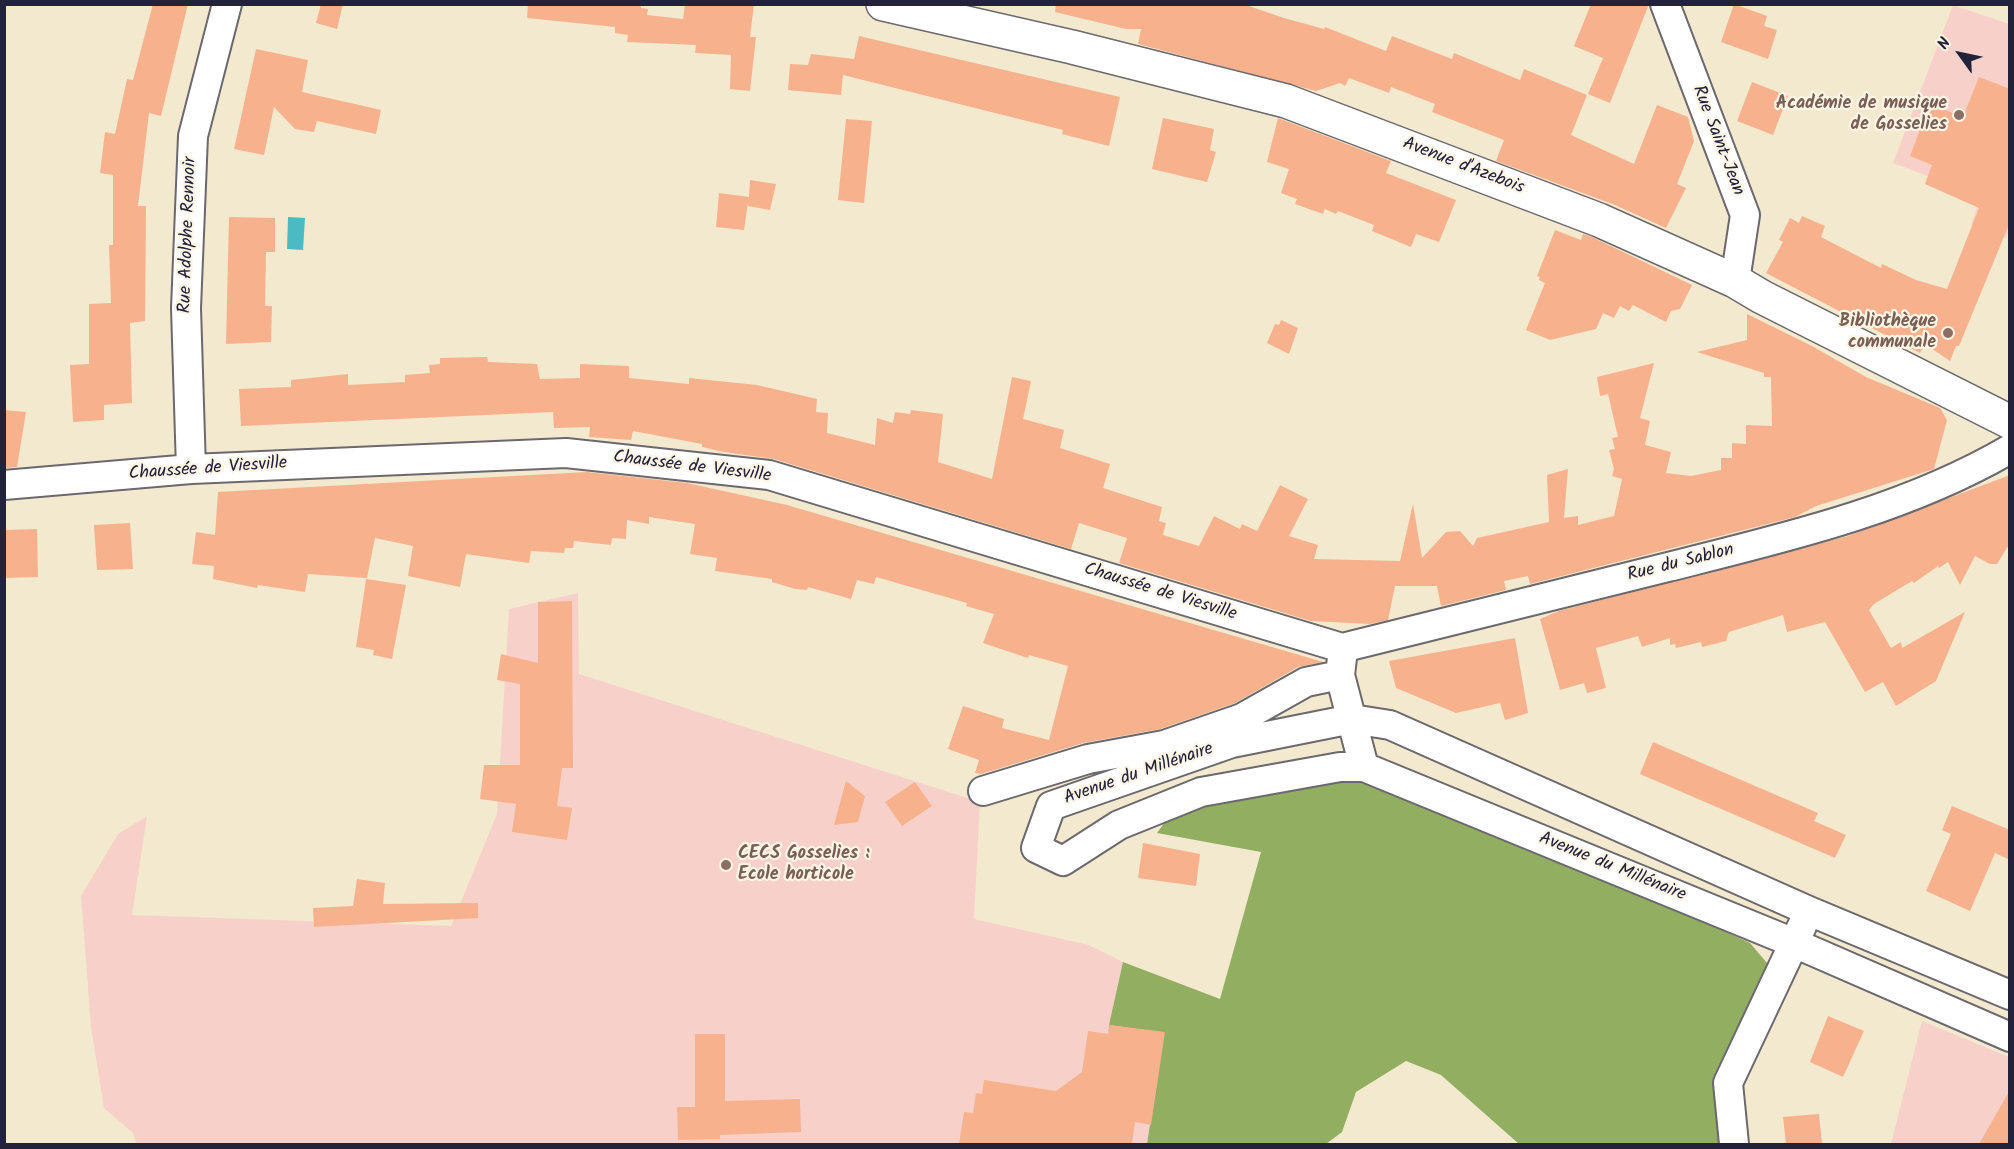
<!DOCTYPE html>
<meta charset="utf-8">
<style>
body{margin:0}
#map{position:relative;width:2014px;height:1149px;overflow:hidden;background:#f3e9ce;font-family:Kalam,sans-serif}
canvas{display:block}
.frame{position:absolute;inset:0;border:6px solid #22223b;pointer-events:none}
.north{position:absolute;left:1930px;top:24px;width:60px;height:60px;-webkit-text-stroke:4px #fcf5e5;paint-order:stroke;rotate:303deg;font-size:16px;font-weight:700;line-height:24px;text-align:center;color:#22223b}
.north::after{content:'';display:block;margin:auto;width:21px;height:27px;background:#22223b;clip-path:polygon(50% 0,100% 100%,50% 72%,0 100%)}
</style>
<div id="map">
<canvas width="2014" height="1149"></canvas>
<div class="frame"></div>
<div class="north">N</div>
</div>
<script>
const g = document.querySelector('canvas').getContext('2d');
g.lineJoin = 'round';
function paint(path, color) { g.fillStyle = color; g.fill(path, 'evenodd'); }
function strokePath(path, color, width, dash) { g.strokeStyle = color; g.lineWidth = width; g.lineCap = dash ? 'butt' : 'round'; g.setLineDash(dash || []); g.stroke(path); }
function drawText(font, color, halo, rows, align = 'center') {
  g.font = font + ' Kalam,sans-serif'; g.lineWidth = 4.5; g.setLineDash([]); g.textBaseline = 'middle'; g.strokeStyle = halo; g.fillStyle = color; for (const [text, x, y, turn = 0] of rows) {
    g.save(); g.translate(x, y); g.rotate((+turn || 0) * Math.PI / 180); g.textAlign = isNaN(turn) ? turn : align; if (halo) g.strokeText(text, 0, 0); g.fillText(text, 0, 0); g.restore();
  }
}
const built = new Path2D(`
 M 1953,5 L 2009,24 L 2010,228 L 2006,238 L 1971,225 L 1981,196 L 1893,163 Z
 M 578,593 L 579,674 L 980,802 L 974,919 L 1089,945 L 1123,962 L 1110,1024 L 1164,1033 L 1147,1144 L 136,1144 L 133,1133 L 104,1108 L 91,1027 L 81,896 L 118,834 L 147,816 L 132,915 L 451,926 L 497,814 L 509,609 Z
 M 1922,1021 L 2009,1057 L 2009,1144 L 1891,1144 Z`);
const forest = new Path2D(`
 M 1378,772 L 1750,943 L 1773,970 L 1725,1144 L 1519,1144 L 1441,1075 L 1406,1061 L 1356,1092 L 1342,1132 L 1326,1144 L 1147,1144 L 1164,1033 L 1109,1025 L 1123,962 L 1220,999 L 1261,852 L 1157,833 L 1180,801 Z`);
const water = new Path2D(`
 M 288,217 L 305,218 L 303,250 L 287,249 Z`);
const building = new Path2D(`
 M 153,4 L 188,4 L 161,116 L 149,113 L 138,206 L 146,206 L 145,321 L 130,323 L 132,403 L 104,405 L 104,420 L 73,422 L 70,365 L 89,364 L 89,304 L 111,303 L 109,245 L 113,245 L 113,175 L 100,173 L 105,132 L 115,134 L 127,79 L 133,80 Z
 M 321,4 L 343,4 L 337,29 L 316,23 Z
 M 528,4 L 641,4 L 641,8 L 648,9 L 647,15 L 683,19 L 685,4 L 754,4 L 750,37 L 756,37 L 750,91 L 730,89 L 731,55 L 695,53 L 696,45 L 627,42 L 628,35 L 615,33 L 615,27 L 527,18 Z
 M 1056,4 L 1243,4 L 1284,18 L 1324,29 L 1325,27 L 1386,51 L 1392,36 L 1452,59 L 1454,53 L 1520,80 L 1524,69 L 1587,95 L 1571,135 L 1634,164 L 1657,105 L 1688,117 L 1694,141 L 1677,184 L 1686,188 L 1666,228 L 1615,205 L 1496,161 L 1504,140 L 1432,112 L 1435,104 L 1391,87 L 1389,93 L 1349,78 L 1345,86 L 1340,83 L 1316,91 L 1138,44 L 1141,29 L 1126,29 L 1055,12 Z
 M 1591,4 L 1649,4 L 1610,103 L 1588,94 L 1603,58 L 1574,46 Z
 M 1734,4 L 1767,16 L 1764,26 L 1777,30 L 1768,59 L 1721,42 Z
 M 859,36 L 1120,97 L 1109,146 L 1062,134 L 1063,130 L 843,75 L 841,95 L 788,90 L 790,64 L 808,65 L 811,54 L 854,59 Z
 M 256,49 L 308,60 L 302,92 L 381,110 L 376,134 L 317,121 L 314,132 L 295,129 L 274,107 L 264,155 L 234,149 Z
 M 1979,77 L 2010,89 L 2010,222 L 1959,346 L 1956,346 L 1950,361 L 1925,344 L 1920,353 L 1766,273 L 1783,242 L 1779,240 L 1790,218 L 1799,223 L 1802,216 L 1825,226 L 1821,237 L 1881,268 L 1882,264 L 1916,280 L 1947,289 L 1979,208 L 1925,184 L 1932,165 L 1910,156 L 1930,104 L 1963,117 Z
 M 1752,82 L 1788,96 L 1773,135 L 1737,121 Z
 M 1163,118 L 1214,129 L 1210,150 L 1216,152 L 1207,182 L 1152,169 Z
 M 1278,118 L 1391,161 L 1386,173 L 1456,200 L 1439,242 L 1416,234 L 1411,247 L 1372,231 L 1374,225 L 1338,211 L 1336,214 L 1325,209 L 1323,214 L 1295,204 L 1297,199 L 1281,193 L 1289,169 L 1267,162 Z
 M 846,119 L 872,121 L 864,203 L 838,200 Z
 M 750,180 L 776,184 L 770,210 L 748,206 L 748,202 L 744,230 L 716,227 L 719,193 L 749,197 Z
 M 229,217 L 275,218 L 275,252 L 266,252 L 265,306 L 272,306 L 271,342 L 226,344 Z
 M 1555,230 L 1581,240 L 1583,234 L 1592,237 L 1692,285 L 1680,309 L 1671,311 L 1666,322 L 1633,305 L 1629,311 L 1620,306 L 1614,318 L 1603,313 L 1596,329 L 1550,340 L 1526,330 L 1545,283 L 1539,280 L 1540,277 L 1537,276 Z
 M 1747,314 L 1812,346 L 1866,377 L 1940,408 L 1947,420 L 1934,469 L 1816,506 L 1795,517 L 1530,584 L 1528,576 L 1504,581 L 1506,590 L 1441,606 L 1437,586 L 1395,586 L 1388,620 L 1370,624 L 1311,621 L 1119,563 L 1127,538 L 1079,523 L 1071,549 L 774,459 L 724,452 L 702,447 L 702,444 L 633,431 L 631,440 L 589,437 L 590,427 L 554,428 L 553,412 L 241,426 L 239,389 L 291,387 L 291,380 L 348,374 L 348,385 L 405,382 L 405,375 L 430,373 L 429,365 L 440,364 L 440,358 L 487,357 L 488,362 L 537,364 L 540,379 L 580,378 L 580,364 L 629,366 L 629,378 L 689,384 L 689,378 L 757,385 L 817,399 L 816,412 L 828,413 L 827,433 L 875,445 L 877,418 L 893,423 L 895,412 L 910,414 L 911,410 L 943,414 L 938,462 L 992,479 L 1012,377 L 1031,381 L 1023,419 L 1064,430 L 1060,448 L 1110,464 L 1103,488 L 1162,507 L 1159,521 L 1166,523 L 1163,535 L 1199,546 L 1214,516 L 1240,529 L 1242,524 L 1257,531 L 1280,485 L 1308,499 L 1289,536 L 1318,545 L 1314,559 L 1400,561 L 1413,504 L 1422,558 L 1446,532 L 1460,531 L 1473,546 L 1477,538 L 1549,522 L 1547,475 L 1568,469 L 1564,518 L 1578,516 L 1578,525 L 1614,516 L 1622,479 L 1612,476 L 1614,469 L 1609,450 L 1615,449 L 1612,438 L 1618,437 L 1608,394 L 1600,396 L 1597,377 L 1654,363 L 1640,418 L 1650,421 L 1645,445 L 1671,452 L 1666,473 L 1691,476 L 1721,470 L 1721,458 L 1732,458 L 1732,443 L 1746,444 L 1746,425 L 1772,426 L 1771,377 L 1764,377 L 1764,373 L 1697,352 L 1747,340 Z
 M 1281,320 L 1298,328 L 1289,354 L 1267,343 L 1275,324 L 1279,325 Z
 M 4,410 L 26,412 L 17,467 L 4,468 Z
 M 587,472 L 687,483 L 787,505 L 1323,662 L 1298,667 L 1235,703 L 1160,729 L 1083,743 L 981,774 L 975,773 L 979,760 L 948,749 L 963,706 L 1004,719 L 1002,728 L 1049,740 L 1068,666 L 1029,655 L 1028,658 L 983,643 L 994,614 L 966,606 L 967,603 L 876,577 L 874,584 L 857,580 L 851,599 L 808,587 L 807,590 L 795,589 L 772,582 L 772,579 L 715,571 L 717,558 L 690,554 L 695,524 L 649,517 L 649,524 L 627,520 L 626,539 L 612,538 L 611,545 L 574,541 L 573,548 L 565,548 L 564,553 L 531,551 L 529,563 L 466,554 L 460,587 L 408,576 L 413,546 L 375,538 L 367,578 L 308,574 L 305,592 L 258,585 L 257,588 L 213,579 L 214,566 L 192,564 L 196,532 L 215,535 L 218,492 Z
 M 2010,475 L 2010,543 L 1997,564 L 1990,564 L 1975,556 L 1960,585 L 1948,562 L 1939,568 L 1938,566 L 1914,583 L 1912,581 L 1874,604 L 1869,610 L 1891,648 L 1901,642 L 1902,648 L 1965,612 L 1936,681 L 1896,706 L 1883,682 L 1865,692 L 1825,622 L 1787,632 L 1783,615 L 1729,632 L 1726,641 L 1702,647 L 1701,642 L 1676,648 L 1675,644 L 1670,645 L 1670,638 L 1642,647 L 1638,636 L 1596,648 L 1606,688 L 1587,693 L 1584,683 L 1560,690 L 1540,619 L 1559,611 L 1848,536 Z
 M 130,523 L 133,569 L 97,570 L 94,525 Z
 M 37,529 L 38,577 L 4,578 L 4,530 Z
 M 366,579 L 406,585 L 392,659 L 373,655 L 374,650 L 356,647 Z
 M 572,601 L 573,768 L 562,768 L 557,806 L 572,808 L 567,840 L 512,832 L 516,804 L 480,799 L 484,765 L 520,765 L 520,684 L 497,680 L 501,654 L 538,663 L 538,602 Z
 M 1515,638 L 1528,713 L 1505,720 L 1500,703 L 1456,713 L 1396,688 L 1389,661 Z
 M 1653,742 L 1818,813 L 1814,821 L 1846,835 L 1835,858 L 1640,774 Z
 M 846,781 L 865,796 L 858,822 L 834,825 Z
 M 915,782 L 932,806 L 902,826 L 885,802 Z
 M 1952,806 L 2010,830 L 2010,860 L 1995,853 L 1970,911 L 1926,891 L 1951,834 L 1942,830 Z
 M 1143,843 L 1200,854 L 1196,886 L 1138,878 Z
 M 357,879 L 385,883 L 383,904 L 478,903 L 478,918 L 314,927 L 313,908 L 353,906 Z
 M 1828,1016 L 1864,1031 L 1843,1077 L 1810,1062 Z
 M 1109,1025 L 1165,1032 L 1151,1125 L 1135,1122 L 1132,1144 L 959,1144 L 964,1112 L 973,1113 L 976,1093 L 982,1094 L 984,1080 L 1056,1091 L 1082,1072 L 1088,1031 L 1108,1034 Z
 M 695,1034 L 725,1034 L 725,1101 L 800,1099 L 801,1132 L 720,1135 L 720,1139 L 678,1140 L 677,1107 L 695,1107 Z
 M 2010,1090 L 2010,1144 L 1979,1144 Z
 M 1819,1114 L 1822,1144 L 1786,1144 L 1783,1117 Z`);
const minor = new Path2D(`
 M 1665,4 L 1745,215 L 1735,281
 M 191,469 L 186,308 L 193,136 L 227,4
 M 4,485 L 191,469 L 566,453 L 769,475 L 1342,648
 M 1342,648 C 1451,621 1559,594 1668,567 C 1784,538 1906,510 2010,449
 M 1342,658 L 1340,675 L 1364,767
 M 983,791 L 1088,759 L 1164,745 L 1242,718 L 1306,682 L 1340,675
 M 2010,995 L 1809,911 L 1390,725 L 1352,719 L 1232,743 L 1051,806 L 1036,848 L 1063,861 L 1119,825 L 1201,792 L 1340,767 L 1364,767 L 1794,943 L 2010,1037
 M 1734,1144 L 1728,1083 L 1802,926`);
const tertiary = new Path2D(`
 M 883,4 L 1072,47 L 1286,101 L 1599,220 L 1735,281 L 1762,297 L 2010,422`);
const markers = [
 [1959,115,6,"#8d6e63"],
 [1948,333,6,"#8d6e63"],
 [726,865,6,"#8d6e63"]
];
const educationNames = [
 ["Académie de musique",1947,105],
 ["de Gosselies",1947,126],
 ["Bibliothèque",1936,323],
 ["communale",1936,344],
 ["CECS Gosselies :",738,855,"left"],
 ["Ecole horticole",738,876,"left"]
];
const streetNames = [
 ["Rue Saint-Jean",1717,141,69],
 ["Avenue d'Azebois",1463,167,21],
 ["Rue Adolphe Rennoir",189,235,-88],
 ["Chaussée de Viesville",692,468,7],
 ["Chaussée de Viesville",208,470,-4],
 ["Rue du Sablon",1681,564,-14],
 ["Chaussée de Viesville",1160,593,17],
 ["Avenue du Millénaire",1139,775,-19],
 ["Avenue du Millénaire",1612,868,22]
];
paint(built, '#f7d1c9');
paint(forest, '#91ae61');
paint(water, '#4cbac3');
paint(building, '#f7b18d');
strokePath(minor, '#6b686e', 32);
strokePath(tertiary, '#6b686e', 36);
strokePath(minor, '#fff', 28);
strokePath(tertiary, '#fff', 33);
for (const [x, y, r, color] of markers) { const dot = new Path2D(); dot.arc(x, y, r, 0, 2 * Math.PI); g.fillStyle = color; g.fill(dot); strokePath(dot, '#fcf5e5', 2); }
drawText('bold 18px', '#785e54', '#fcf5e5', educationNames, 'right');
drawText('18px', '#22223b', '#fcf5e5', streetNames);
</script>
